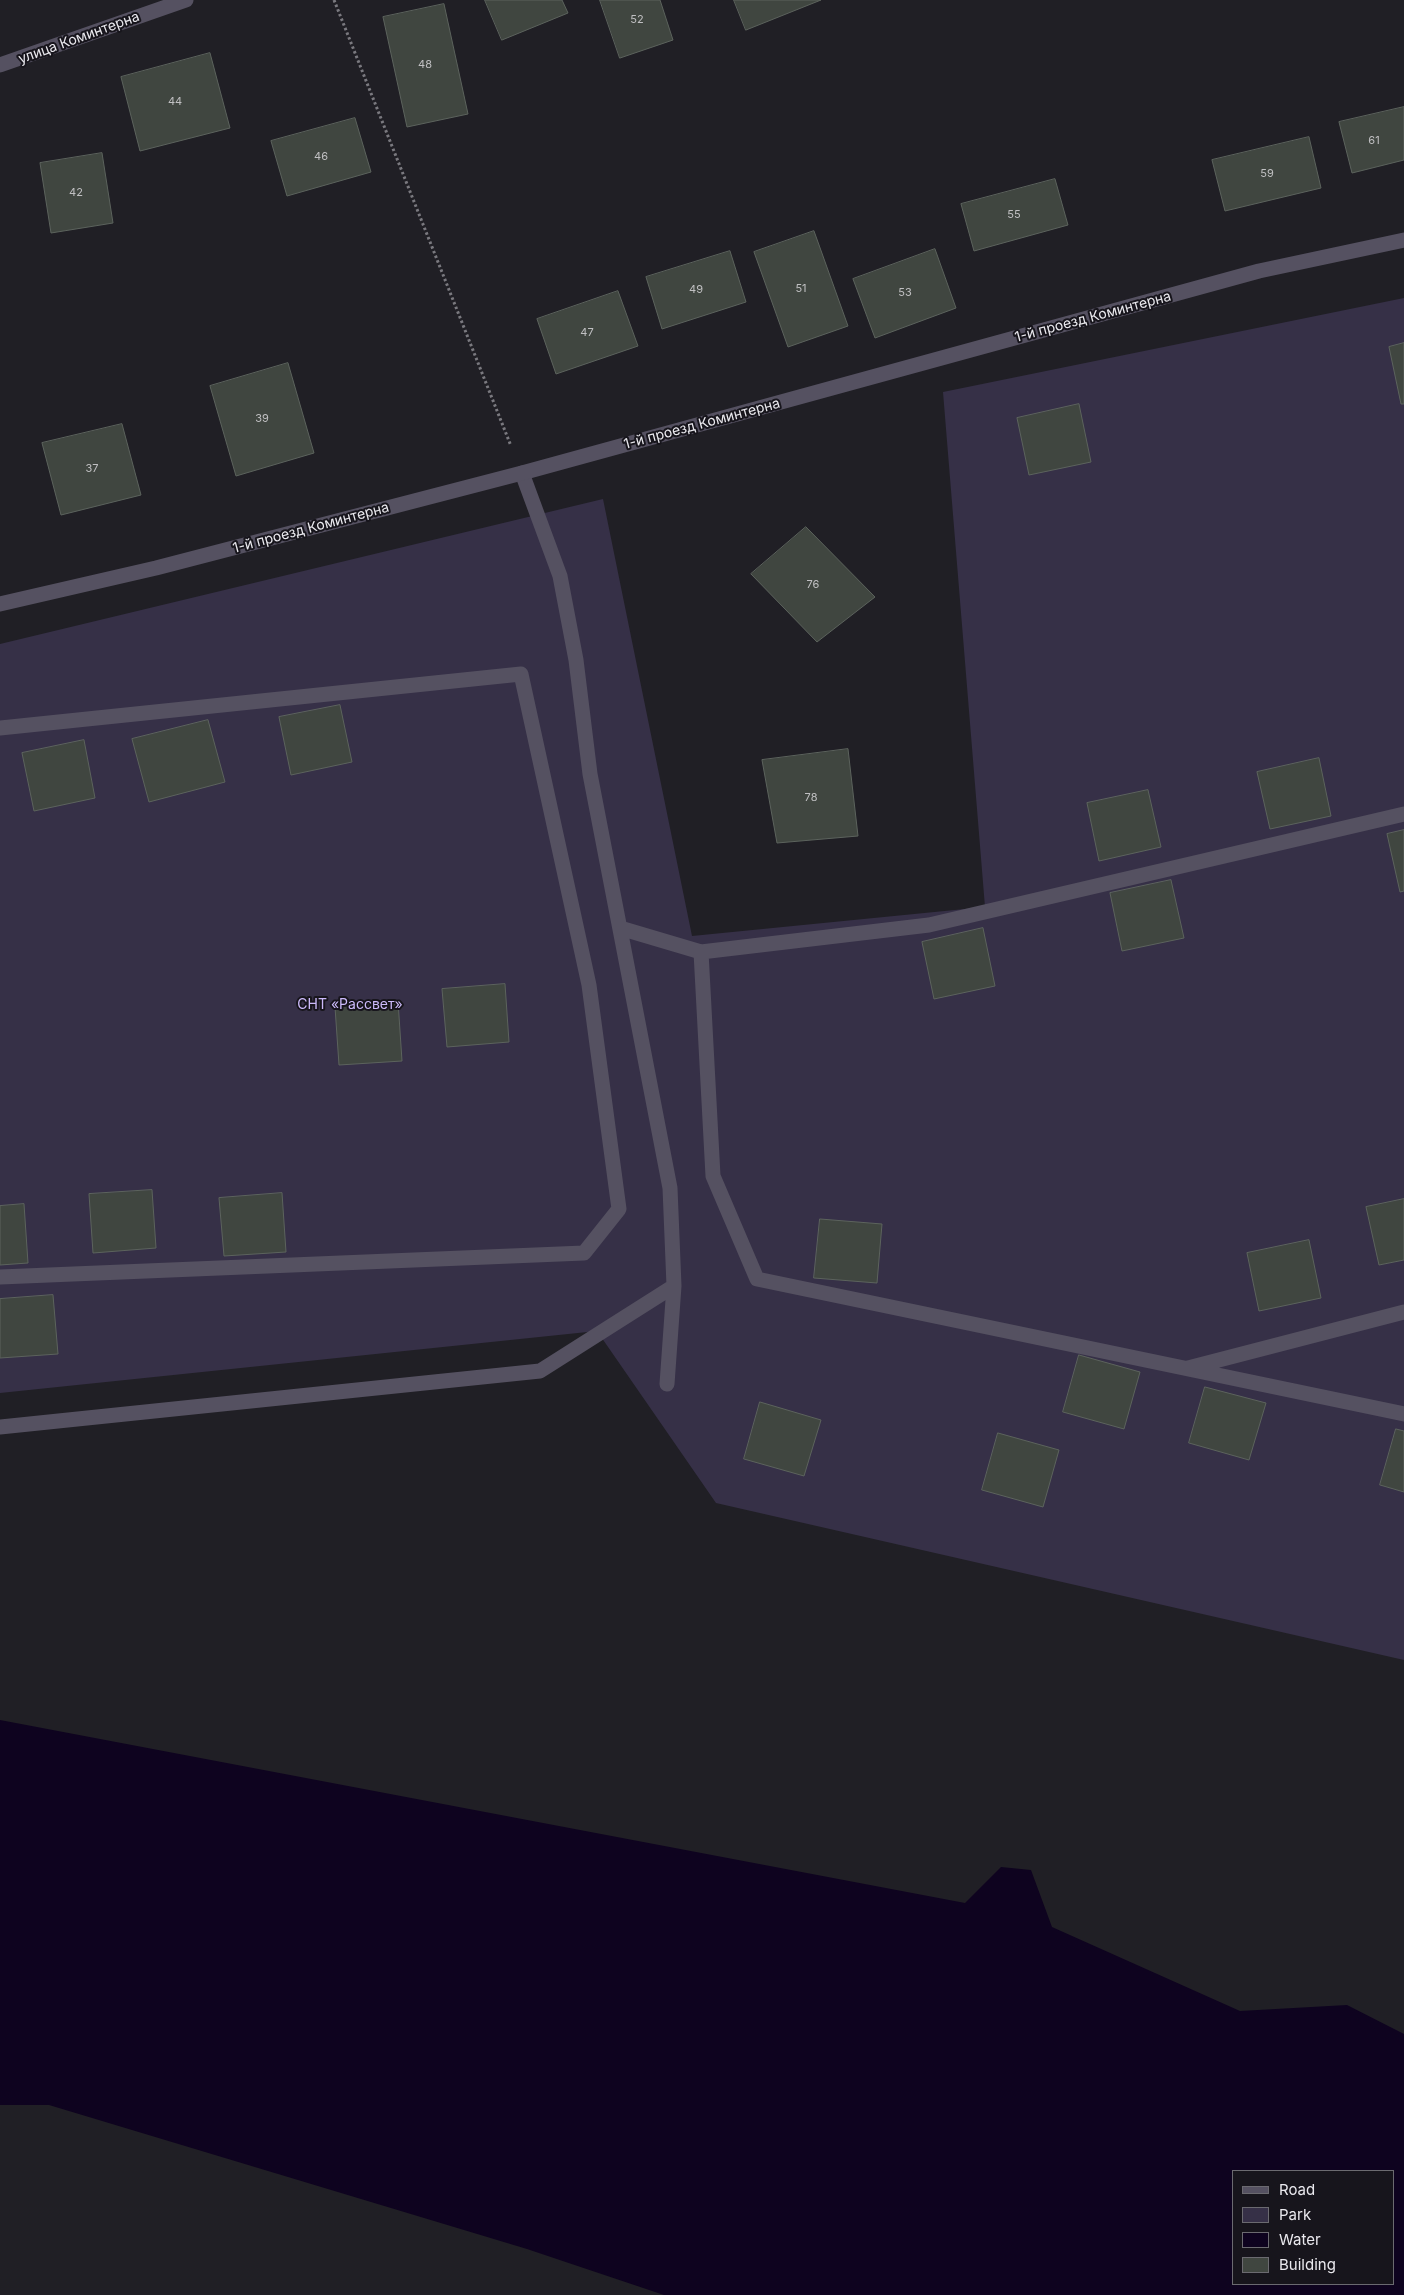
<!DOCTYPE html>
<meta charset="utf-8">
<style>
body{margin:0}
#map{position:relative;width:1404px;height:2295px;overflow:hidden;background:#201f25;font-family:Inter,sans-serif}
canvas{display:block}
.legend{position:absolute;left:1232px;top:2170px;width:162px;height:115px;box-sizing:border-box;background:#17151c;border:1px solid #6b6a70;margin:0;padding:6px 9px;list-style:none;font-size:15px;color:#eae9ee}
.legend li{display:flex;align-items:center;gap:10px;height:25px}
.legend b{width:25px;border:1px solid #6b6a70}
</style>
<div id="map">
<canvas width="1404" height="2295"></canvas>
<ul class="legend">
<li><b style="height:6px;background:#555161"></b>Road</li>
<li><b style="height:14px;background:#363047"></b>Park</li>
<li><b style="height:14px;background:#0e031f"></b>Water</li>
<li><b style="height:14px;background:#404640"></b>Building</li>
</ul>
</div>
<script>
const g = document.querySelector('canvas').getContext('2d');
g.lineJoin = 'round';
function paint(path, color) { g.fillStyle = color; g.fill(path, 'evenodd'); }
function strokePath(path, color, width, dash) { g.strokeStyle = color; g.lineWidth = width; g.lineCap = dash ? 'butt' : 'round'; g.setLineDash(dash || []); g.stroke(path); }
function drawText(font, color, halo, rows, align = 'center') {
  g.font = font + ' Inter,sans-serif'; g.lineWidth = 4; g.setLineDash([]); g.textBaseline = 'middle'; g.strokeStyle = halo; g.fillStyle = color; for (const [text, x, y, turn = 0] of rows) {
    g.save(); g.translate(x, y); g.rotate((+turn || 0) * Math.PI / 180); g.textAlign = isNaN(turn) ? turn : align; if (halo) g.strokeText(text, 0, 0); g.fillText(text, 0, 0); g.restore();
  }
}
const green = new Path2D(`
 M 1404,298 L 1404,1660 L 716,1503 L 597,1331 L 0,1393 L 0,644 L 603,499 L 692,936 L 985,907 L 943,392 Z`);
const water = new Path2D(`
 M 0,1720 L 965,1903 L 1001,1867 L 1031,1870 L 1052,1927 L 1240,2011 L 1347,2005 L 1404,2034 L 1404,2295 L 664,2295 L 527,2249 L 49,2105 L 0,2105 ZM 1233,2171 L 1393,2171 L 1393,2284 L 1233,2284 Z`);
const building = new Path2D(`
 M 485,0 L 562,0 L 568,13 L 502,40 Z
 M 600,0 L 660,0 L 673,40 L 620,58 Z
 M 734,0 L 821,0 L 746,30 Z
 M 444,4 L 468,114 L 407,127 L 383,17 Z
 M 210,53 L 230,128 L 140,151 L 121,77 Z
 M 1404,107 L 1404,160 L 1352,173 L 1339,122 Z
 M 355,118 L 371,172 L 287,196 L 271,141 Z
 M 1309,137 L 1321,188 L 1225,211 L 1212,160 Z
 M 102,153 L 113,223 L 51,233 L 40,163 Z
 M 1055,179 L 1068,225 L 974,251 L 961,204 Z
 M 814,231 L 848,326 L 788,347 L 754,252 Z
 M 935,249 L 956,308 L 875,338 L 853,279 Z
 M 730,251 L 746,302 L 662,329 L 646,277 Z
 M 618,291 L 638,346 L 556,374 L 537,319 Z
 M 1404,343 L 1404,404 L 1401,404 L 1389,347 Z
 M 288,363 L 314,453 L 236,476 L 210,386 Z
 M 1079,404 L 1091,462 L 1029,475 L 1017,418 Z
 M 122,424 L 141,495 L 61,515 L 42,443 Z
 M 806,527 L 875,597 L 817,642 L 751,574 Z
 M 340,705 L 352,762 L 291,775 L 279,717 Z
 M 208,720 L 225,782 L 149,802 L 132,739 Z
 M 84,740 L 95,798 L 34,811 L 22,753 Z
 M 848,749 L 858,836 L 777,843 L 762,760 Z
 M 1319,758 L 1331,816 L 1270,829 L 1257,772 Z
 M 1148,790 L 1161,847 L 1099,861 L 1087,803 Z
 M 1404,830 L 1404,891 L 1400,892 L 1387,834 Z
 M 1171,880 L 1184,938 L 1122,951 L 1110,893 Z
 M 983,928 L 995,986 L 934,999 L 922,942 Z
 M 505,984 L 509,1042 L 447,1047 L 442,989 Z
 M 398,1001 L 402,1061 L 339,1065 L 335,1007 Z
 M 152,1190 L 156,1248 L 93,1253 L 89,1194 Z
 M 282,1193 L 286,1252 L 224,1256 L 219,1198 Z
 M 1404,1199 L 1404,1260 L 1379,1265 L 1366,1207 Z
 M 24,1204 L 28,1263 L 0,1265 L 0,1206 Z
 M 820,1219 L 882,1224 L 877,1283 L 814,1278 Z
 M 1309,1240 L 1321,1298 L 1259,1311 L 1247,1253 Z
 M 53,1295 L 58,1354 L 0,1358 L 0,1299 Z
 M 1079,1355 L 1140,1372 L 1124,1429 L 1063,1412 Z
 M 1205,1387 L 1266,1403 L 1249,1460 L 1189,1443 Z
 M 760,1402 L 821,1420 L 804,1476 L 744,1459 Z
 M 1396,1429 L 1404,1431 L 1404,1492 L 1380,1485 Z
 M 998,1433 L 1059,1450 L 1043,1507 L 982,1490 Z`);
const path = new Path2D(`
 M 334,0 L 511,446`);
const service = new Path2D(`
 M 522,473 L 560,576 L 576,660 L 590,774 L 670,1188 L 674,1286 L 667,1384
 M 0,728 L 521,674 L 589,985 L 619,1209 L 584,1253 L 0,1277
 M 620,928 L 701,952 L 929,925 L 1404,814
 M 701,952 L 713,1176 L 757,1279 L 1404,1414
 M 1188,1368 L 1404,1312
 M 0,1427 L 540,1371 L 674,1286`);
const minor = new Path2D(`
 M 0,604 L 156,568 L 522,473 L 1259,271 L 1404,240`);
const tertiary = new Path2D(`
 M 0,65 L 186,0`);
const numberNames = [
 ["52",637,20],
 ["48",425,65],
 ["44",175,102],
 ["61",1374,141],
 ["46",321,157],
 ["59",1267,174],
 ["42",76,193],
 ["55",1014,215],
 ["51",801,289],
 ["49",696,290],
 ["53",905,293],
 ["47",587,333],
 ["39",262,419],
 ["37",92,469],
 ["76",813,585],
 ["78",811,798]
];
const streetNames = [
 ["улица Коминтерна",79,38,-20],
 ["1-й проезд Коминтерна",1093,317,-15],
 ["1-й проезд Коминтерна",702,424,-15],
 ["1-й проезд Коминтерна",311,528,-15]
];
const parkNames = [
 ["СНТ «Рассвет»",350,1005]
];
paint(green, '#363047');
paint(water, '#0e031f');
paint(building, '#404640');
strokePath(building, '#5c635d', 1);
strokePath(path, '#7a797f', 3, [2.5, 2.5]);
strokePath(service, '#555161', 15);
strokePath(minor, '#555161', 15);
strokePath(tertiary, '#555161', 15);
drawText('11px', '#c0c0c2', null, numberNames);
drawText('14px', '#eae9ee', '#17151c', streetNames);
drawText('14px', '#ccbafa', '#17151c', parkNames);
</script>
